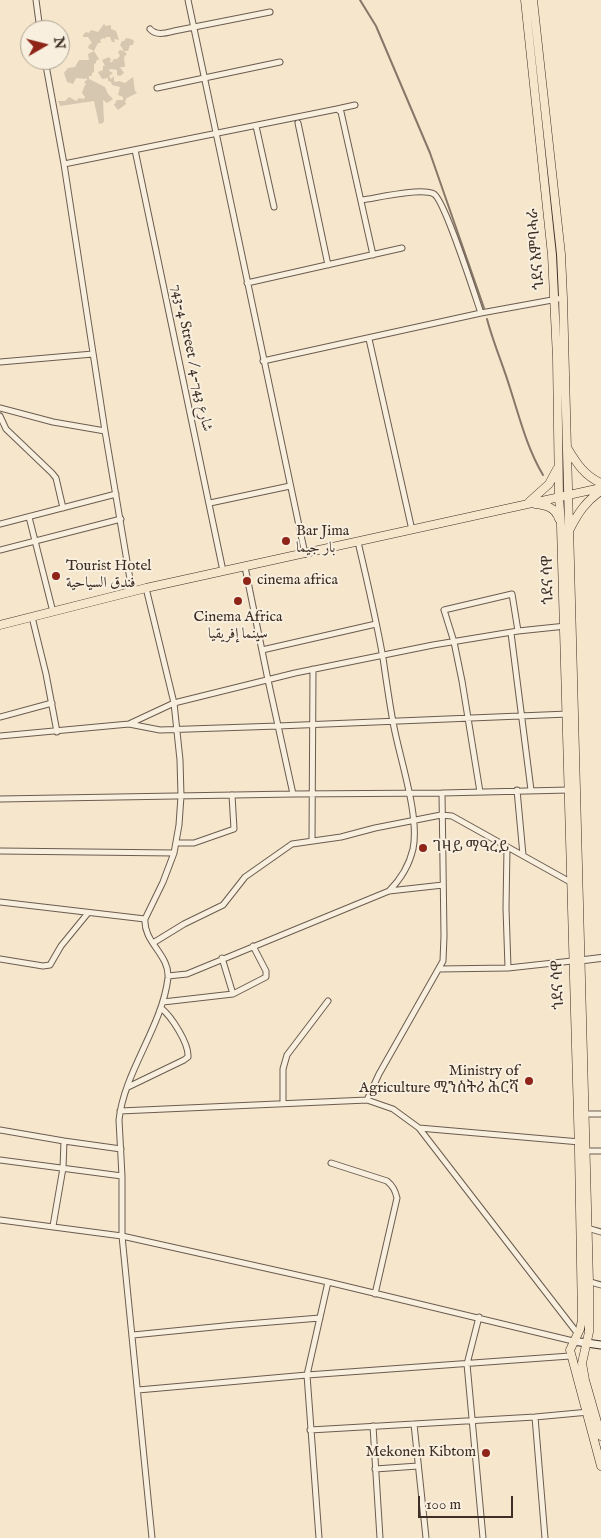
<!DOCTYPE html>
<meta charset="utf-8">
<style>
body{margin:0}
#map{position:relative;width:601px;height:1538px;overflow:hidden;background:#f5e6cc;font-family:"IM FELL English",serif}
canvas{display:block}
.north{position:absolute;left:20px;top:20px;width:50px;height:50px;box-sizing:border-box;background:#f8efde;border:1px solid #ada294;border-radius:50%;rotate:82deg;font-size:14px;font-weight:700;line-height:20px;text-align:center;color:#3d2e26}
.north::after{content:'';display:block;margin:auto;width:18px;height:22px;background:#8f2418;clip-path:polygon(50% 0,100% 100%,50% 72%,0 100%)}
.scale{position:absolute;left:418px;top:1496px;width:95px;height:22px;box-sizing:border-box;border:2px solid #3d2e26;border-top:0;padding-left:6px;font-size:15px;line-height:18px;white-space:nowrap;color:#3d2e26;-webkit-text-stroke:4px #f8efde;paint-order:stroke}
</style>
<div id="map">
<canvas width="601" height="1538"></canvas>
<div class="north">N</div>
<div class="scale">100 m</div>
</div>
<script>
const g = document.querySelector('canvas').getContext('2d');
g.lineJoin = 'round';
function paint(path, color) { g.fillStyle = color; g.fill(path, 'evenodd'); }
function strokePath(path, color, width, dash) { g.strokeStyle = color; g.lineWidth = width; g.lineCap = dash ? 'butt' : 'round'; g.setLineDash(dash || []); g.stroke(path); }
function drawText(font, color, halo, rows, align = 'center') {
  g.font = font + ' "IM FELL English",Amiri,"Noto Serif Ethiopic",serif'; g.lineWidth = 4; g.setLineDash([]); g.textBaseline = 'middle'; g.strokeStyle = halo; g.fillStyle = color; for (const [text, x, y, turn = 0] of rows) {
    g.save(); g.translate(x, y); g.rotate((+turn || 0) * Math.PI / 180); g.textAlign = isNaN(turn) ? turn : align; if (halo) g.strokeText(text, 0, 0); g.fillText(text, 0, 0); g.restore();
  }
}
const green = new Path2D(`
 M 104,24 L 106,26 L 111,25 L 111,29 L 116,31 L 119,40 L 114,39 L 115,42 L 112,42 L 110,37 L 106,37 L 105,39 L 103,38 L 100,40 L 101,43 L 98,43 L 94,51 L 99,59 L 96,61 L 96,63 L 94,64 L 94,72 L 92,73 L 92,76 L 89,76 L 89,79 L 105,87 L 108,94 L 113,99 L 107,103 L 103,100 L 104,121 L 103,123 L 99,124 L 94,101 L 60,106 L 58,101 L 65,101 L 69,97 L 76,101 L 79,98 L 84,99 L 85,97 L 82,93 L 84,87 L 86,84 L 84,82 L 87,80 L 87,78 L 86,79 L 76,78 L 73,84 L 67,82 L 64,73 L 68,68 L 75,67 L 79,60 L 89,60 L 88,54 L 94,51 L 88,48 L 89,45 L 92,43 L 88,37 L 83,37 L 83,35 L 86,32 L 89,33 L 91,30 L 98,32 Z
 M 126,38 L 131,39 L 134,41 L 133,45 L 130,45 L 128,51 L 124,51 L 127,54 L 124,57 L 125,67 L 120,67 L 124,73 L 120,76 L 117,75 L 117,70 L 110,69 L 109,71 L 113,73 L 109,76 L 111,79 L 114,76 L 114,81 L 116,82 L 119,81 L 125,83 L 133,77 L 135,91 L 137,93 L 127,98 L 125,101 L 126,104 L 118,110 L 114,105 L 117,100 L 123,100 L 123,97 L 118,95 L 120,87 L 112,85 L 111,82 L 108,81 L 108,78 L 102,79 L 98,72 L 103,70 L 103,66 L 105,66 L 102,60 L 109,57 L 111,60 L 109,62 L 112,62 L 114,59 L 117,59 L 120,56 L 118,52 L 120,50 L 124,51 L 120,45 L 122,41 L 124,41 Z`);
const stream = new Path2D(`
 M 360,0 L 376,26 L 430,153 L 484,308
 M 487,319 C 493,342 503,365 510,388 C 520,419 527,448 543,475`);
const minor = new Path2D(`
 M 36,0 L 40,30
 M 188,0 L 305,554
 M 150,29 C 156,36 166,33 174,31 L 270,12
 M 45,60 L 64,164 L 105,431 L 132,591
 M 157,88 L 280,62
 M 337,109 L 355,105
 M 298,123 L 328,265
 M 256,126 L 274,207
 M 135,150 L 223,571
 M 64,164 L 337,109 L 341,112 L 373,255
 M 362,200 C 377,198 422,187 434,194 C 445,201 475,296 481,313
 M 247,283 L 402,248
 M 369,339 L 412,530
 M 263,361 L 481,313 L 563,298
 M 0,362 L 93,354
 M 0,408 L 53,422 L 105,431
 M 0,416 L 6,429 L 52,473 L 56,478 L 63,508
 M 210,503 L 290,486
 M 29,517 L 53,612
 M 0,524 L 116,494
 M 358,542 C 367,580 376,619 383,658 C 386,679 389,700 393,722 C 399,757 420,815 413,849 C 409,866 401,879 389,891
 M 0,550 L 121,519
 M 245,567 L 268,680 L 293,794
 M 146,588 L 174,703 L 180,760 L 181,796 L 179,825 L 174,853 L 163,882 L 145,919 C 143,942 170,955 168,978 C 162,1027 124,1072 119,1120 L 122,1176 L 122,1236 L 152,1538
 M 32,617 L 46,674 L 57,732
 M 511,633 L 531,790
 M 262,650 L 376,624
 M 0,717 L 52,703
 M 129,724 L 174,703 L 295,673 L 433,645 L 518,631 L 566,626
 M 0,736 L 129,724 L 160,730 L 278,726 L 568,714
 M 517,790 L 523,855
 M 480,792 L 462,681 L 454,642 L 444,610 L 512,594 L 518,631
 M 0,799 L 293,794 L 442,793 L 569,790
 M 312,841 L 313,669
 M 176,843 L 194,843 L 234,829 L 232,795
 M 507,847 L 506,908 L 508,968
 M 0,851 L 174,853
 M 0,902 L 145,919
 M 153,943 L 184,924 L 223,905 L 245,877 L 292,844 L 341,837 L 375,828 L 441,815 L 452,816 L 572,883
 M 222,958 L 233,994
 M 0,959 L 43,966 L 50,965 L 61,946 L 88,913
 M 439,969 L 508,968 L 572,961
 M 168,976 L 187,974 L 389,891 L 443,885
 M 163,1002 L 233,994 L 266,977 L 266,971 L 253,946
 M 128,1087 L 184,1060 L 188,1057 C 189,1043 171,1016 161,1008
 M 367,1100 L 393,1109 L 419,1128 L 578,1334
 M 283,1103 L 283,1069 L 287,1055 L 328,1001
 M 120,1111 L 367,1100 L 379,1074 L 443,961 L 444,936 L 442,793
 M 584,1114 L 601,1114
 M 419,1128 L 580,1142
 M 0,1130 L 64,1141 L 121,1149
 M 585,1151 L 601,1151
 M 0,1160 L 122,1176
 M 331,1163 L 387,1181 C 393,1186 395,1190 397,1198 L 375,1294
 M 0,1220 L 122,1236 L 328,1282 L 573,1341
 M 53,1226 L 63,1168 L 64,1141
 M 587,1228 L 601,1232
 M 587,1281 L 601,1285
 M 479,1317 L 467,1364 L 483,1538
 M 133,1335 L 234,1325 L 320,1318
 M 138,1390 L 307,1375 L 570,1356
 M 535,1417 L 545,1538
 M 414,1424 L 426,1538
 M 373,1426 L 380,1538
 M 310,1430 L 535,1417 L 589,1412
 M 375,1469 L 418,1466
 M 319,1538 L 307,1375 L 328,1282`);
const tertiary = new Path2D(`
 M 576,961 L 601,958`);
const secondary = new Path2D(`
 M 573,1341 L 601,1345`);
const primary = new Path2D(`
 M 525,0 L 552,255 L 557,358 L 559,497 L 561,526 L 579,1151 L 582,1320 L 580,1329 L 570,1350 L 601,1466
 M 533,0 L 561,254 L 563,298 L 589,1282 L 589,1332 L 582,1363 L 585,1380 L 601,1436
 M 568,449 C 577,464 585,476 601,483
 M 529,502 L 549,484 L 557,469
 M 535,504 C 546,505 555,507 559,519
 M 570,529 C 578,513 586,501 601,491
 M 0,625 L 146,588 L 601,488`);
const markers = [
 [286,541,5,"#8f2418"],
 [56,576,5,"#8f2418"],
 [247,581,5,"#8f2418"],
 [238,601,5,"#8f2418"],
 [423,848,5,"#8f2418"],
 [529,1081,5,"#8f2418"],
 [486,1453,5,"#8f2418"]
];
const streetNames = [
 ["ጎደና እምባሓራ",537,249,-95],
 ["743-4 Street / شارع 743-4",191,358,78],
 ["ጎደና ሳዋ",549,580,-91],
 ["ጎደና ሳዋ",559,985,-92]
];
const poiNames = [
 ["Bar Jima",296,532],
 ["بار جيما",296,549],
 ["Tourist Hotel",66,567],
 ["فندق السياحية",66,584],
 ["cinema africa",257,581],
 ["Cinema Africa",238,618,"center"],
 ["سينما إفريقيا",238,635,"center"],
 ["ገዛይ ማዓረይ",433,848],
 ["Ministry of",519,1072,"right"],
 ["Agriculture ሚንስትሪ ሕርሻ",519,1089,"right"],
 ["Mekonen Kibtom",476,1453,"right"]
];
paint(green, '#d6c7b0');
strokePath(stream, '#867768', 2);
strokePath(minor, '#6b5c50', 7);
strokePath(tertiary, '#6b5c50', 8);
strokePath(secondary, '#3d2e26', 9);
strokePath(primary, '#3d2e26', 9);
strokePath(minor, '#f8efde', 5);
strokePath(tertiary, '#f8efde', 6);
strokePath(secondary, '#f8efde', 7);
strokePath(primary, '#f5e6cc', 8);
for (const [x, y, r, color] of markers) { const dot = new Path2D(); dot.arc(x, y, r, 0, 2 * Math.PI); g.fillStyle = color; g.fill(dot); strokePath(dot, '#f8efde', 2); }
drawText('15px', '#3d2e26', '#f8efde', streetNames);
drawText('15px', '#3d2e26', '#f8efde', poiNames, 'left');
</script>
